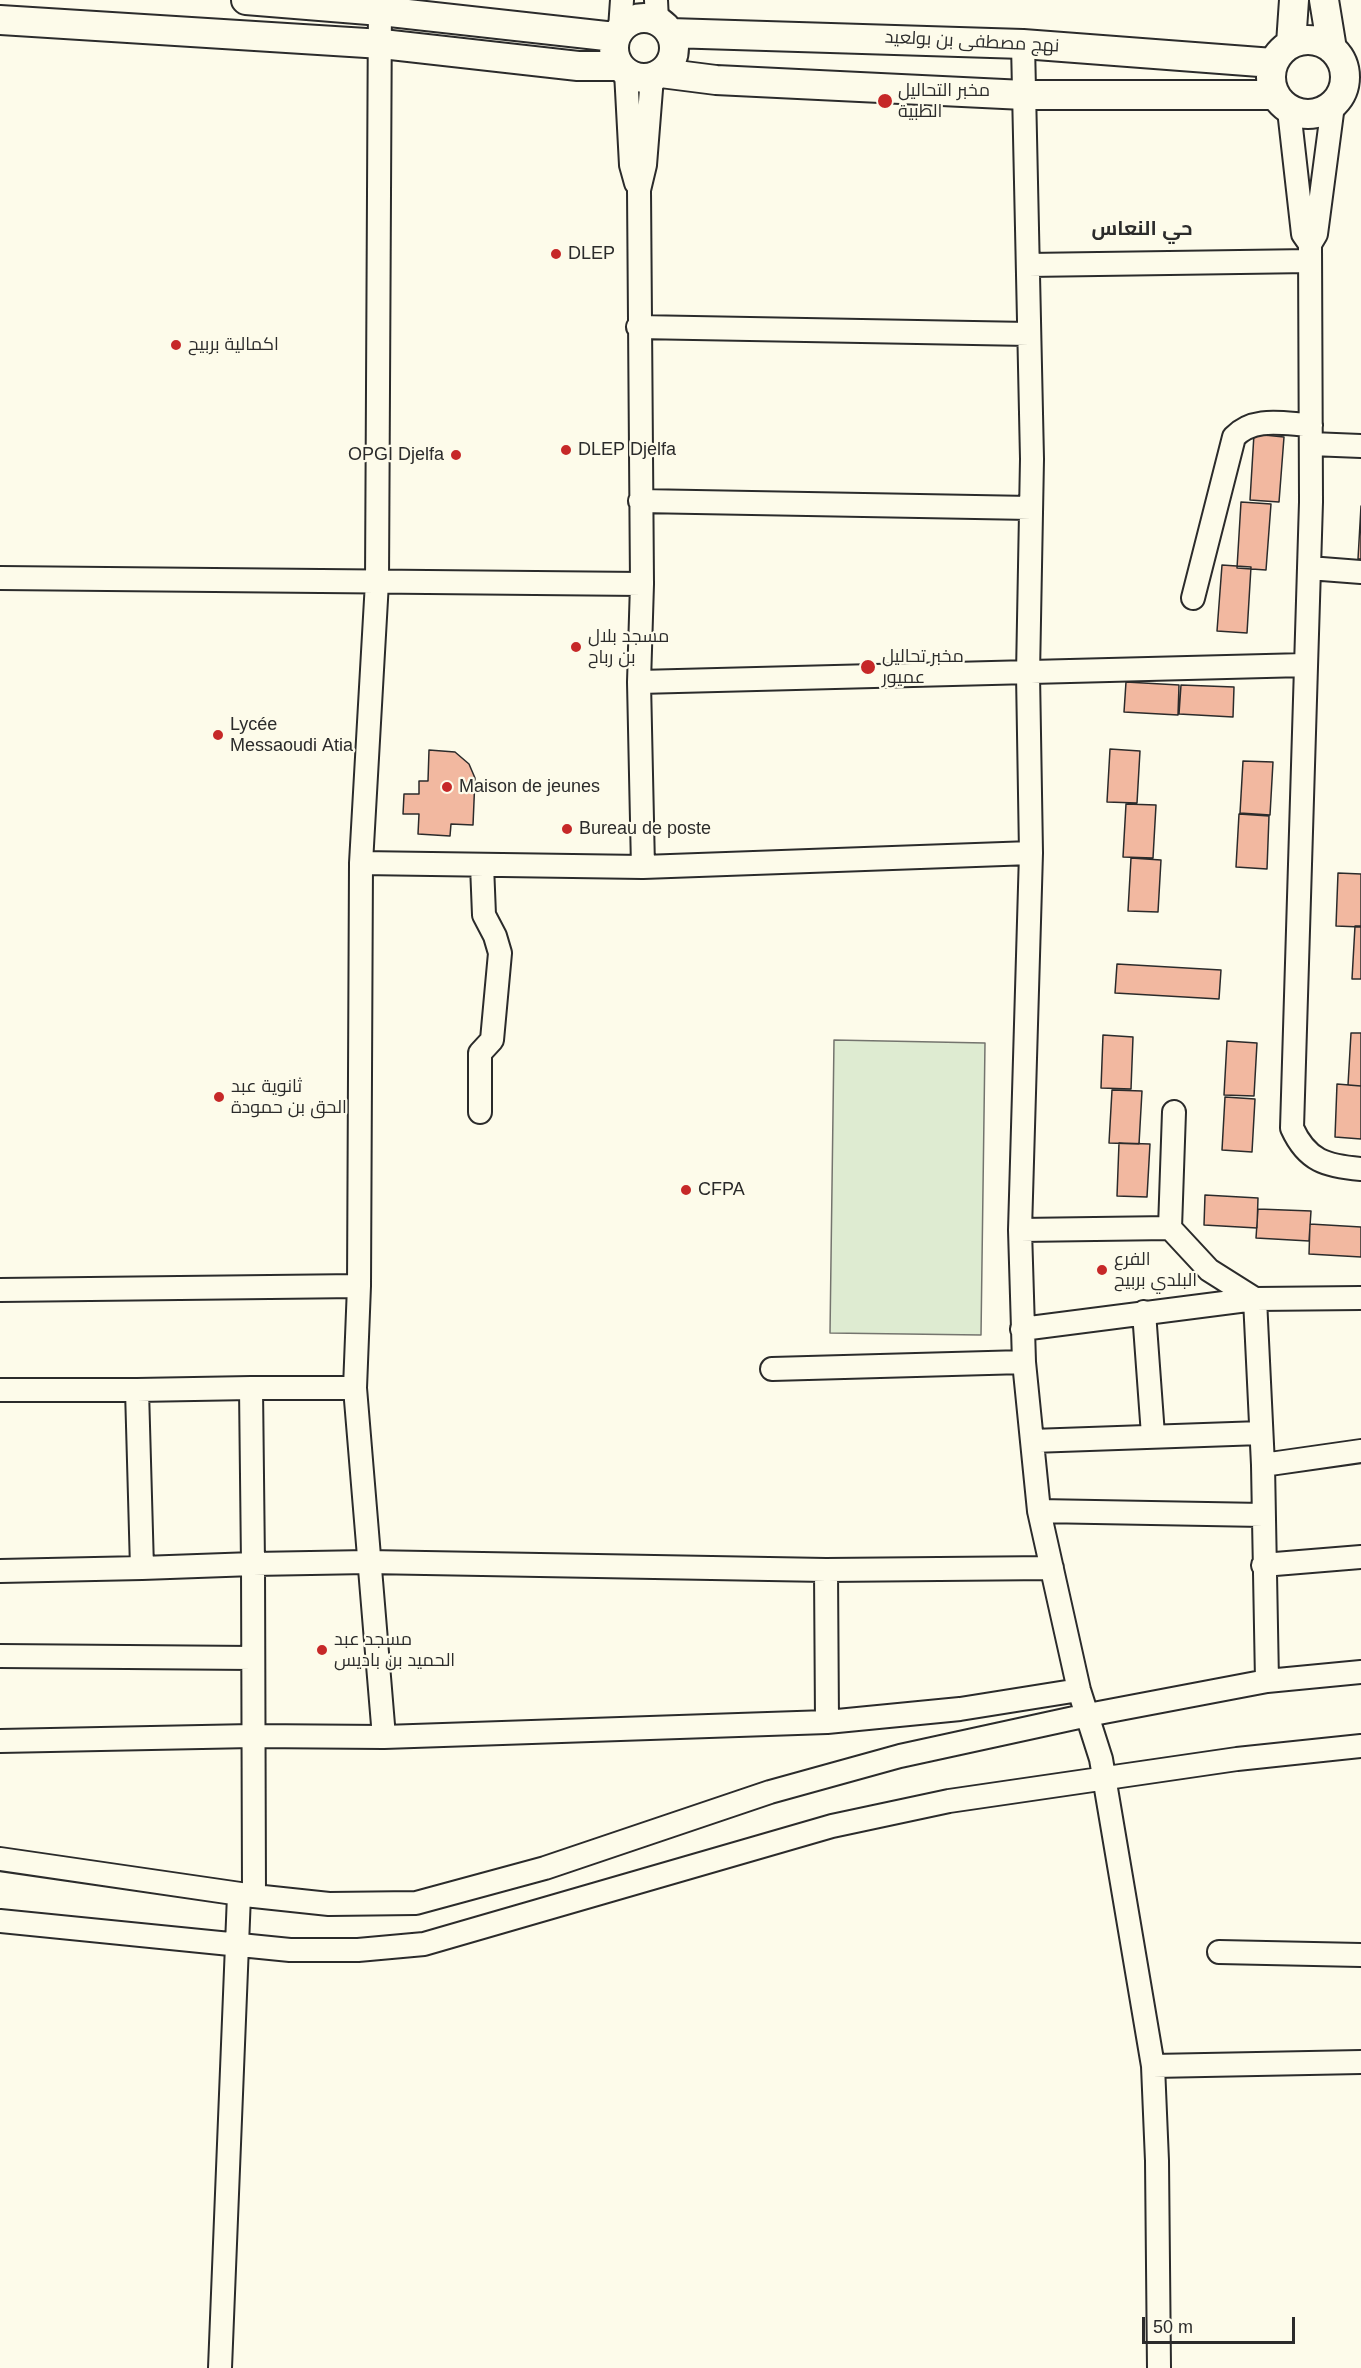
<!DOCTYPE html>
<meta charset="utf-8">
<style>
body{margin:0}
#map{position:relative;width:1361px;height:2368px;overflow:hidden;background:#fdfbea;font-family:Helvetica,sans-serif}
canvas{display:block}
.scale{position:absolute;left:1142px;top:2317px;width:153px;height:27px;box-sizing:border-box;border:3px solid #2b2b2b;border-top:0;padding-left:8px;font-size:18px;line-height:21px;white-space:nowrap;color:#2b2b2b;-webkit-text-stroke:4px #fdfbea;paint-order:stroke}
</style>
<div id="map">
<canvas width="1361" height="2368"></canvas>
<div class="scale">50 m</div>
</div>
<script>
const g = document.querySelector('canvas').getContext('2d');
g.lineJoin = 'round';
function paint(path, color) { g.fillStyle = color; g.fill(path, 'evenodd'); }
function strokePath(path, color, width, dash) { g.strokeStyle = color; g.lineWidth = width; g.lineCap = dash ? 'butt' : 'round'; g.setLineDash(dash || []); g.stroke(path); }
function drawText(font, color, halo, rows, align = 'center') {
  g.font = font + ' Helvetica,Cairo,sans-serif'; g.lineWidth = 4.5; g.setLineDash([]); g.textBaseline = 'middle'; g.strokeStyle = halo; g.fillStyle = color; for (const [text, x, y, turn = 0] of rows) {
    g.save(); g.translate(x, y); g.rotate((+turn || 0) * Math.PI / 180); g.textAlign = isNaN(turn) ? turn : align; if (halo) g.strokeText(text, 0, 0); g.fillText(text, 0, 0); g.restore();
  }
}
const green = new Path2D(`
 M 834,1040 L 985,1043 L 981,1335 L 830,1333 Z`);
const building = new Path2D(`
 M 1254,434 L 1284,437 L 1279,502 L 1250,500 Z
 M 1241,502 L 1271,504 L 1266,570 L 1237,568 Z
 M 1361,506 L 1361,559 L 1358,559 Z
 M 1222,565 L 1251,567 L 1247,633 L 1217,631 Z
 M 1126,682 L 1179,685 L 1178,715 L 1124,712 Z
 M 1181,685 L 1234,687 L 1233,717 L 1179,714 Z
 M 1110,749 L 1140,751 L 1137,803 L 1107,802 Z
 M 429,750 L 455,752 L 469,764 L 475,778 L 473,825 L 451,824 L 450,836 L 418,834 L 419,814 L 403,814 L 404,794 L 419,794 L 419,781 L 428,781 Z
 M 1243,761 L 1273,762 L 1270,815 L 1240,813 Z
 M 1126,804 L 1156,805 L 1153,858 L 1123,857 Z
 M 1239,814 L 1269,816 L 1267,869 L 1236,867 Z
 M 1131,858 L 1161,860 L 1158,912 L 1128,911 Z
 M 1338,873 L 1361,874 L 1361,927 L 1336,926 Z
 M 1355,926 L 1361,926 L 1361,979 L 1352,979 Z
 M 1117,964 L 1221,970 L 1219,999 L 1115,993 Z
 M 1351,1033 L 1361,1033 L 1361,1086 L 1348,1085 Z
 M 1103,1035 L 1133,1037 L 1131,1089 L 1101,1088 Z
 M 1227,1041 L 1257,1043 L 1254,1096 L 1224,1095 Z
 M 1337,1084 L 1361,1086 L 1361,1139 L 1335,1137 Z
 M 1112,1090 L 1142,1091 L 1139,1144 L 1109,1143 Z
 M 1225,1097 L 1255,1099 L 1252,1152 L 1222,1150 Z
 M 1119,1143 L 1150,1144 L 1147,1197 L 1117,1196 Z
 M 1205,1195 L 1258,1198 L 1257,1228 L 1204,1225 Z
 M 1258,1209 L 1311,1211 L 1309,1241 L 1256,1238 Z
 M 1310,1224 L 1361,1227 L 1361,1257 L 1309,1254 Z`);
const minor = new Path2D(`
 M 656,0 L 657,21
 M 620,29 L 622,0
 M 1023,44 L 1032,459 L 1028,674 L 1031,853 L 1020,1230 L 1024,1362 L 1039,1511 L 1079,1690 L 1101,1759 L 1153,2066 L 1157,2161 L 1159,2368
 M 626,72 L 631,165 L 636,183
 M 1333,105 L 1316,234 L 1310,244 L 1311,502 L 1292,1128 C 1307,1161 1326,1166 1361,1169
 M 1289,110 L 1303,234 L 1310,244
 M 1028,265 L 1310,261
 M 638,327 L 1029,334
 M 1311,444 L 1361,446
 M 640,501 L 1031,508
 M 1309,568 L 1361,572
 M 0,578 L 642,584 L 639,190 L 645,165 L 652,77
 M 642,584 L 639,682 L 643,867
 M 1193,598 L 1234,437 C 1254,416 1284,424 1311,425
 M 639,682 L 1305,665
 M 361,863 L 643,867 L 1031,853
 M 480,1112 L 480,1053 L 492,1040 L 500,953 L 495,936 L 484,915 L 482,865
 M 1174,1112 L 1170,1228 L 1209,1270 L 1255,1299 L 1361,1298
 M 1020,1230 L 1170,1228
 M 359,1286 L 355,1388 L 384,1737
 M 0,1290 L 359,1286 L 361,863 L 377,582 L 380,0
 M 1144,1312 L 1153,1435
 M 1022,1329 L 1255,1299 L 1263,1465 L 1267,1681
 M 772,1369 L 1024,1362
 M 251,1388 L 355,1388
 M 0,1390 L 137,1390 L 142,1568 L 0,1571
 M 137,1390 L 251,1388 L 253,1564 L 142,1568
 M 1032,1441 L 1261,1433
 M 1263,1465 L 1361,1451
 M 1039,1511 L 1263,1515
 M 1263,1565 L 1361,1557
 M 0,1656 L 253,1658
 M 827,1722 L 960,1709 L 1079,1690
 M 0,1741 L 252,1736 L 384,1737 L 827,1722 L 826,1570
 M 0,1859 L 254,1896 L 329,1904 L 416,1903 L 545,1868 L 770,1792 L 900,1756 L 1088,1715 L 1267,1681 L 1361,1672
 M 254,1896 L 253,1564 L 368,1562 L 826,1570 L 1052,1568
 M 0,1921 L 290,1950 L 358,1950 L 424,1944 L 832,1826 L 949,1801 L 1237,1759 L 1361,1746
 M 1219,1952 L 1361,1955
 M 1153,2066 L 1361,2062
 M 220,2368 L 239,1895`);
const major = new Path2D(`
 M 246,0 L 381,11 L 615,37
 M 1324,0 L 1332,49
 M614 48a30 30 0 1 1 60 0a30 30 0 1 1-60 0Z
 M 0,20 L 382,44 L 578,66 L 620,66
 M 670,33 L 1023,44 L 1273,63
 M1271 77a37 37 0 1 1 74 0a37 37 0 1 1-74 0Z
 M 1291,44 L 1294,0
 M 661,73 L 716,80 L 1024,95 L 1275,95`);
const markers = [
 [885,101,8,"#c62828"],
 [556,254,6,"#c62828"],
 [176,345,6,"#c62828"],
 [566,450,6,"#c62828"],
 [456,455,6,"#c62828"],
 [576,647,6,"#c62828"],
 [868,667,8,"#c62828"],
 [218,735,6,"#c62828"],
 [447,787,6,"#c62828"],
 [567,829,6,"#c62828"],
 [219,1097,6,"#c62828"],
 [686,1190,6,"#c62828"],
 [1102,1270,6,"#c62828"],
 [322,1650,6,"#c62828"]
];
const streetNames = [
 ["نهج مصطفى بن بولعيد",972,42,3]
];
const poiNames = [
 ["مخبر التحاليل",898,91],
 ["الطبية",898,112],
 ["DLEP",568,254],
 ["اكمالية بربيح",188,345],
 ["DLEP Djelfa",578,450],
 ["OPGI Djelfa",444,455,"right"],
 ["مسجد بلال",588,637],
 ["بن رباح",588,658],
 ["مخبر تحاليل",882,657],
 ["عميور",882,678],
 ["Lycée",230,725],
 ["Messaoudi Atia",230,746],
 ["Maison de jeunes",459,787],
 ["Bureau de poste",579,829],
 ["ثانوية عبد",231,1087],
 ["الحق بن حمودة",231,1108],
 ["CFPA",698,1190],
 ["الفرع",1114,1260],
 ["البلدي بربيح",1114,1281],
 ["مسجد عبد",334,1640],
 ["الحميد بن باديس",334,1661]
];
const neighbourhoodNames = [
 ["حي النعاس",1142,229]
];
paint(green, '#deebd1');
strokePath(green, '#74746e', 1.5);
paint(building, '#f2b8a0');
strokePath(building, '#2b2b2b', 1.5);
strokePath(minor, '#2b2b2b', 26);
strokePath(major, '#2b2b2b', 32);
strokePath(minor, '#fdfbea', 22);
strokePath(major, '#fdfbea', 28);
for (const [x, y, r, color] of markers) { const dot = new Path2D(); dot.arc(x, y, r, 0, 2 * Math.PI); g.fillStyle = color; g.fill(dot); strokePath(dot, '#fdfbea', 2); }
drawText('18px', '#2b2b2b', '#fdfbea', streetNames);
drawText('18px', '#2b2b2b', '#fdfbea', poiNames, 'left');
drawText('bold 20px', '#2b2b2b', '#fdfbea', neighbourhoodNames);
</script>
